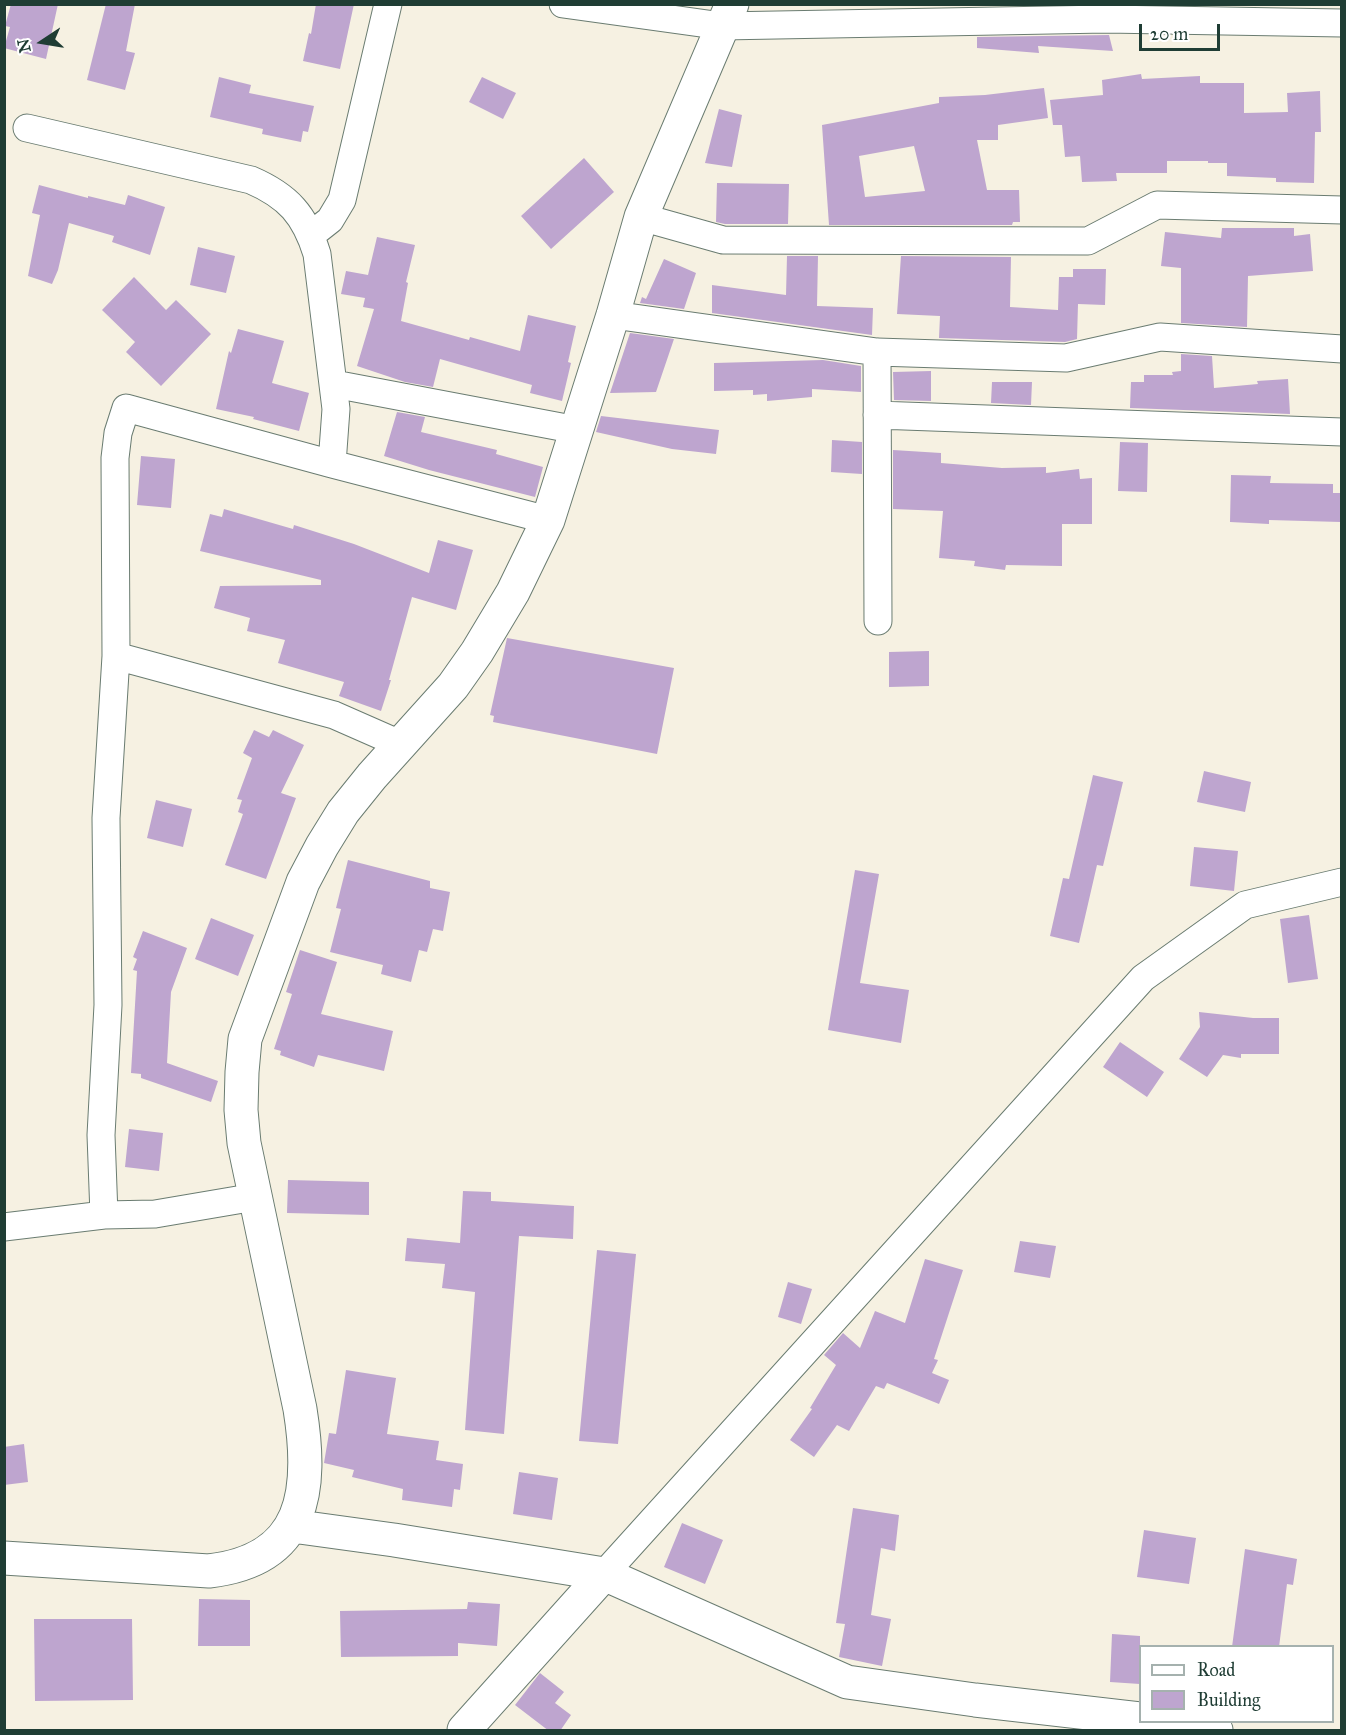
<!DOCTYPE html>
<style>
body{margin:0}
#map{position:relative;width:1346px;height:1735px;overflow:hidden;background:#f6f1e2;font-family:"IM FELL Great Primer",serif}
canvas{display:block}
.frame{position:absolute;inset:0;border:6px solid #1f3d34;pointer-events:none}
.legend{position:absolute;left:1139px;top:1645px;width:195px;height:78px;box-sizing:border-box;background:#fff;border:2px solid #a5b1ae;margin:0;padding:8px 10px;list-style:none;font-size:18px;color:#1f3d34}
.legend li{display:flex;align-items:center;gap:12px;height:30px}
.legend b{width:30px;border:2px solid #a5b1ae}
.north{position:absolute;left:12px;top:12px;width:60px;height:60px;-webkit-text-stroke:4px #fff;paint-order:stroke;rotate:258deg;font-size:16px;font-weight:700;line-height:24px;text-align:center;color:#1f3d34}
.north::after{content:'';display:block;margin:auto;width:21px;height:27px;background:#1f3d34;clip-path:polygon(50% 0,100% 100%,50% 72%,0 100%)}
.scale{position:absolute;left:1139px;top:24px;width:81px;height:27px;box-sizing:border-box;border:3px solid #1f3d34;border-top:0;padding-left:8px;font-size:18px;line-height:21px;white-space:nowrap;color:#1f3d34;-webkit-text-stroke:4px #fff;paint-order:stroke}
</style>
<div id="map">
<canvas width="1346" height="1735"></canvas>
<div class="frame"></div>
<ul class="legend">
<li><b style="height:8px;background:#fff"></b>Road</li>
<li><b style="height:16px;background:#bea5cf"></b>Building</li>
</ul>
<div class="north">N</div>
<div class="scale">20 m</div>
</div>
<script>
const g = document.querySelector('canvas').getContext('2d');
g.lineJoin = 'round';
function paint(path, color) { g.fillStyle = color; g.fill(path, 'evenodd'); }
function strokePath(path, color, width, dash) { g.strokeStyle = color; g.lineWidth = width; g.lineCap = dash ? 'butt' : 'round'; g.setLineDash(dash || []); g.stroke(path); }
const building = new Path2D(`
 M 11,4 L 58,4 L 46,59 L 4,48 L 10,27 L 5,26 Z
 M 106,4 L 135,4 L 126,51 L 135,53 L 125,90 L 87,80 Z
 M 316,4 L 354,4 L 340,69 L 303,61 L 309,33 L 311,34 Z
 M 1109,35 L 1113,51 L 1038,46 L 1039,53 L 977,48 L 977,37 Z
 M 1141,74 L 1142,79 L 1200,76 L 1200,83 L 1244,83 L 1244,113 L 1288,112 L 1287,93 L 1320,91 L 1321,132 L 1315,132 L 1314,183 L 1276,182 L 1276,178 L 1227,176 L 1227,163 L 1208,163 L 1208,161 L 1167,161 L 1167,173 L 1116,173 L 1117,181 L 1082,182 L 1080,156 L 1065,157 L 1062,125 L 1053,125 L 1050,100 L 1103,95 L 1102,80 Z
 M 219,77 L 251,85 L 249,93 L 314,106 L 308,132 L 303,131 L 301,142 L 262,134 L 263,129 L 210,117 Z
 M 482,77 L 516,93 L 503,119 L 469,102 Z
 M 1044,88 L 1048,118 L 998,125 L 998,140 L 977,140 L 987,190 L 1019,190 L 1020,222 L 1013,222 L 1012,225 L 829,225 L 822,125 L 939,103 L 939,97 L 985,95 ZM 914,146 L 925,191 L 865,197 L 859,156 Z
 M 719,109 L 742,115 L 732,167 L 705,163 Z
 M 584,158 L 614,192 L 551,249 L 521,216 Z
 M 717,183 L 789,184 L 788,224 L 725,224 L 716,222 Z
 M 39,185 L 88,198 L 88,196 L 125,205 L 128,195 L 165,207 L 150,255 L 112,242 L 114,236 L 69,223 L 58,270 L 52,284 L 28,276 L 40,215 L 32,213 Z
 M 1222,228 L 1294,228 L 1294,236 L 1310,234 L 1313,271 L 1248,276 L 1247,327 L 1181,323 L 1181,268 L 1161,266 L 1165,232 L 1221,238 Z
 M 377,237 L 415,245 L 406,282 L 408,283 L 401,321 L 469,340 L 470,337 L 520,351 L 528,315 L 576,326 L 568,362 L 571,363 L 562,401 L 530,393 L 532,385 L 440,359 L 433,387 L 405,382 L 357,366 L 374,309 L 363,307 L 365,298 L 341,294 L 346,271 L 368,275 Z
 M 198,247 L 235,256 L 226,293 L 190,285 Z
 M 787,256 L 818,256 L 817,306 L 873,308 L 872,335 L 712,313 L 712,285 L 786,295 Z
 M 901,256 L 1011,257 L 1010,307 L 1058,310 L 1059,277 L 1073,277 L 1073,269 L 1106,269 L 1105,305 L 1078,304 L 1077,339 L 1065,342 L 939,338 L 940,316 L 897,314 Z
 M 664,259 L 696,273 L 684,309 L 640,303 L 642,297 L 646,299 Z
 M 134,277 L 166,310 L 176,300 L 211,334 L 161,386 L 126,352 L 135,342 L 102,310 Z
 M 238,329 L 284,341 L 272,383 L 309,393 L 299,431 L 253,419 L 254,417 L 216,409 L 229,351 L 231,353 Z
 M 630,333 L 674,339 L 656,392 L 610,393 Z
 M 1181,354 L 1212,356 L 1214,388 L 1258,384 L 1257,381 L 1288,379 L 1290,414 L 1130,408 L 1131,382 L 1144,382 L 1144,375 L 1173,375 L 1172,372 L 1181,371 Z
 M 823,360 L 861,366 L 861,392 L 812,389 L 812,397 L 767,401 L 767,394 L 753,395 L 753,390 L 714,391 L 714,363 Z
 M 931,371 L 931,401 L 894,400 L 893,372 Z
 M 992,382 L 1032,382 L 1031,405 L 991,403 Z
 M 397,412 L 425,417 L 421,432 L 497,450 L 496,454 L 543,467 L 535,497 L 429,470 L 384,456 Z
 M 601,416 L 719,430 L 716,454 L 672,449 L 596,432 Z
 M 832,440 L 862,442 L 862,474 L 831,472 Z
 M 1120,442 L 1148,443 L 1147,492 L 1118,491 Z
 M 893,450 L 941,453 L 941,463 L 1002,468 L 1046,467 L 1046,473 L 1079,469 L 1080,479 L 1092,478 L 1092,524 L 1062,524 L 1062,566 L 1006,565 L 1005,570 L 974,566 L 975,561 L 939,558 L 943,511 L 893,509 Z
 M 141,456 L 175,459 L 171,508 L 137,505 Z
 M 1231,475 L 1271,476 L 1270,483 L 1333,484 L 1333,493 L 1341,493 L 1341,522 L 1269,520 L 1269,524 L 1230,522 Z
 M 224,509 L 293,529 L 294,525 L 354,544 L 429,573 L 438,540 L 473,550 L 456,610 L 412,597 L 389,680 L 391,680 L 381,711 L 339,696 L 344,682 L 278,663 L 285,640 L 247,631 L 250,618 L 214,608 L 220,586 L 321,585 L 321,580 L 200,551 L 210,514 L 222,517 Z
 M 507,638 L 674,668 L 657,754 L 493,722 L 494,716 L 490,715 Z
 M 929,651 L 929,686 L 889,687 L 889,652 Z
 M 254,730 L 269,737 L 273,730 L 304,745 L 281,793 L 296,798 L 266,879 L 225,865 L 243,814 L 238,812 L 242,800 L 237,799 L 252,758 L 243,753 Z
 M 1204,771 L 1251,782 L 1245,812 L 1197,802 Z
 M 1093,775 L 1123,782 L 1103,866 L 1097,865 L 1079,943 L 1050,936 L 1063,878 L 1069,879 Z
 M 156,800 L 192,809 L 183,847 L 147,838 Z
 M 1194,847 L 1238,851 L 1234,891 L 1190,886 Z
 M 348,860 L 430,881 L 430,888 L 450,892 L 443,931 L 433,929 L 427,952 L 419,950 L 411,982 L 381,974 L 383,965 L 330,952 L 341,909 L 336,908 Z
 M 855,870 L 879,874 L 860,983 L 909,990 L 901,1043 L 828,1030 Z
 M 1309,915 L 1318,979 L 1288,983 L 1280,919 Z
 M 211,918 L 254,935 L 238,976 L 195,959 Z
 M 143,931 L 187,948 L 171,992 L 167,1063 L 218,1081 L 211,1102 L 141,1078 L 141,1074 L 131,1073 L 137,971 L 133,970 L 137,959 L 133,957 Z
 M 300,950 L 337,962 L 321,1014 L 393,1031 L 384,1071 L 318,1055 L 314,1067 L 280,1055 L 281,1051 L 274,1049 L 292,994 L 286,992 Z
 M 1199,1012 L 1253,1018 L 1279,1018 L 1279,1054 L 1241,1054 L 1241,1058 L 1223,1055 L 1207,1077 L 1179,1059 L 1200,1027 Z
 M 1120,1042 L 1164,1072 L 1147,1097 L 1103,1067 Z
 M 129,1129 L 163,1133 L 159,1171 L 125,1167 Z
 M 288,1180 L 369,1182 L 369,1215 L 287,1213 Z
 M 463,1191 L 491,1192 L 491,1201 L 574,1206 L 573,1239 L 519,1236 L 504,1434 L 465,1430 L 475,1292 L 442,1288 L 445,1264 L 405,1261 L 407,1238 L 460,1243 Z
 M 1020,1241 L 1056,1246 L 1050,1278 L 1014,1272 Z
 M 597,1250 L 636,1254 L 618,1444 L 579,1441 Z
 M 925,1259 L 963,1270 L 934,1359 L 938,1360 L 932,1373 L 949,1380 L 939,1404 L 887,1383 L 884,1389 L 876,1386 L 849,1431 L 837,1425 L 814,1457 L 790,1440 L 812,1409 L 810,1408 L 836,1365 L 824,1355 L 843,1333 L 860,1348 L 875,1311 L 905,1323 Z
 M 788,1282 L 812,1289 L 801,1324 L 778,1317 Z
 M 346,1370 L 396,1378 L 387,1434 L 439,1441 L 436,1460 L 463,1464 L 460,1490 L 454,1489 L 452,1507 L 402,1500 L 403,1489 L 352,1477 L 354,1470 L 324,1463 L 329,1433 L 336,1434 Z
 M 24,1444 L 28,1482 L 4,1485 L 4,1447 Z
 M 519,1472 L 558,1478 L 552,1520 L 513,1514 Z
 M 853,1508 L 899,1515 L 895,1551 L 881,1548 L 871,1615 L 891,1619 L 882,1666 L 839,1657 L 845,1624 L 836,1623 Z
 M 682,1523 L 723,1540 L 705,1584 L 664,1567 Z
 M 1144,1530 L 1196,1538 L 1189,1584 L 1137,1577 Z
 M 1245,1549 L 1297,1559 L 1293,1585 L 1287,1584 L 1279,1647 L 1232,1647 Z
 M 199,1599 L 250,1600 L 250,1646 L 198,1646 Z
 M 468,1602 L 500,1604 L 497,1646 L 458,1643 L 458,1656 L 341,1657 L 340,1611 L 467,1609 Z
 M 34,1619 L 132,1619 L 133,1700 L 35,1701 Z
 M 1112,1634 L 1140,1636 L 1140,1684 L 1110,1682 Z
 M 540,1673 L 564,1692 L 555,1703 L 571,1715 L 560,1731 L 549,1731 L 515,1705 Z`);
const minor = new Path2D(`
 M 563,4 L 722,26 L 1106,19 L 1342,23
 M 27,128 L 251,180 C 288,196 305,215 317,254 L 336,409 L 332,464
 M 641,217 L 723,240 L 1088,241 L 1157,205 L 1342,210
 M 311,235 L 330,220 L 342,200 L 388,4
 M 613,315 L 877,352 L 1066,358 L 1160,337 L 1342,349
 M 877,352 L 878,621
 M 334,384 L 577,430
 M 877,415 L 1342,432
 M 116,656 L 334,715 L 400,744
 M 104,1215 L 101,1135 L 108,1005 L 106,818 L 116,656 L 115,458 L 118,433 L 126,408 L 332,464 L 548,520
 M 4,1227 L 104,1215 L 155,1214 L 255,1197
 M 604,1574 L 1143,978 L 1245,905 L 1342,882`);
const tertiary = new Path2D(`
 M 292,1526 L 394,1540 L 604,1574 L 847,1682 L 975,1700 L 1140,1719
 M 4,1558 L 209,1571 C 306,1560 313,1490 300,1409 L 244,1143 L 241,1110 L 242,1072 L 245,1039 L 303,882 L 322,846 L 343,812 L 372,776 L 453,686 L 477,652 L 513,592 L 548,520 L 613,315 L 641,217 L 732,4
 M 1158,1722 L 1216,1730
 M 464,1730 L 604,1574`);
paint(building, '#bea5cf');
strokePath(minor, '#6a7c71', 29);
strokePath(tertiary, '#6a7c71', 35);
strokePath(minor, '#fff', 27);
strokePath(tertiary, '#fff', 33);
</script>
